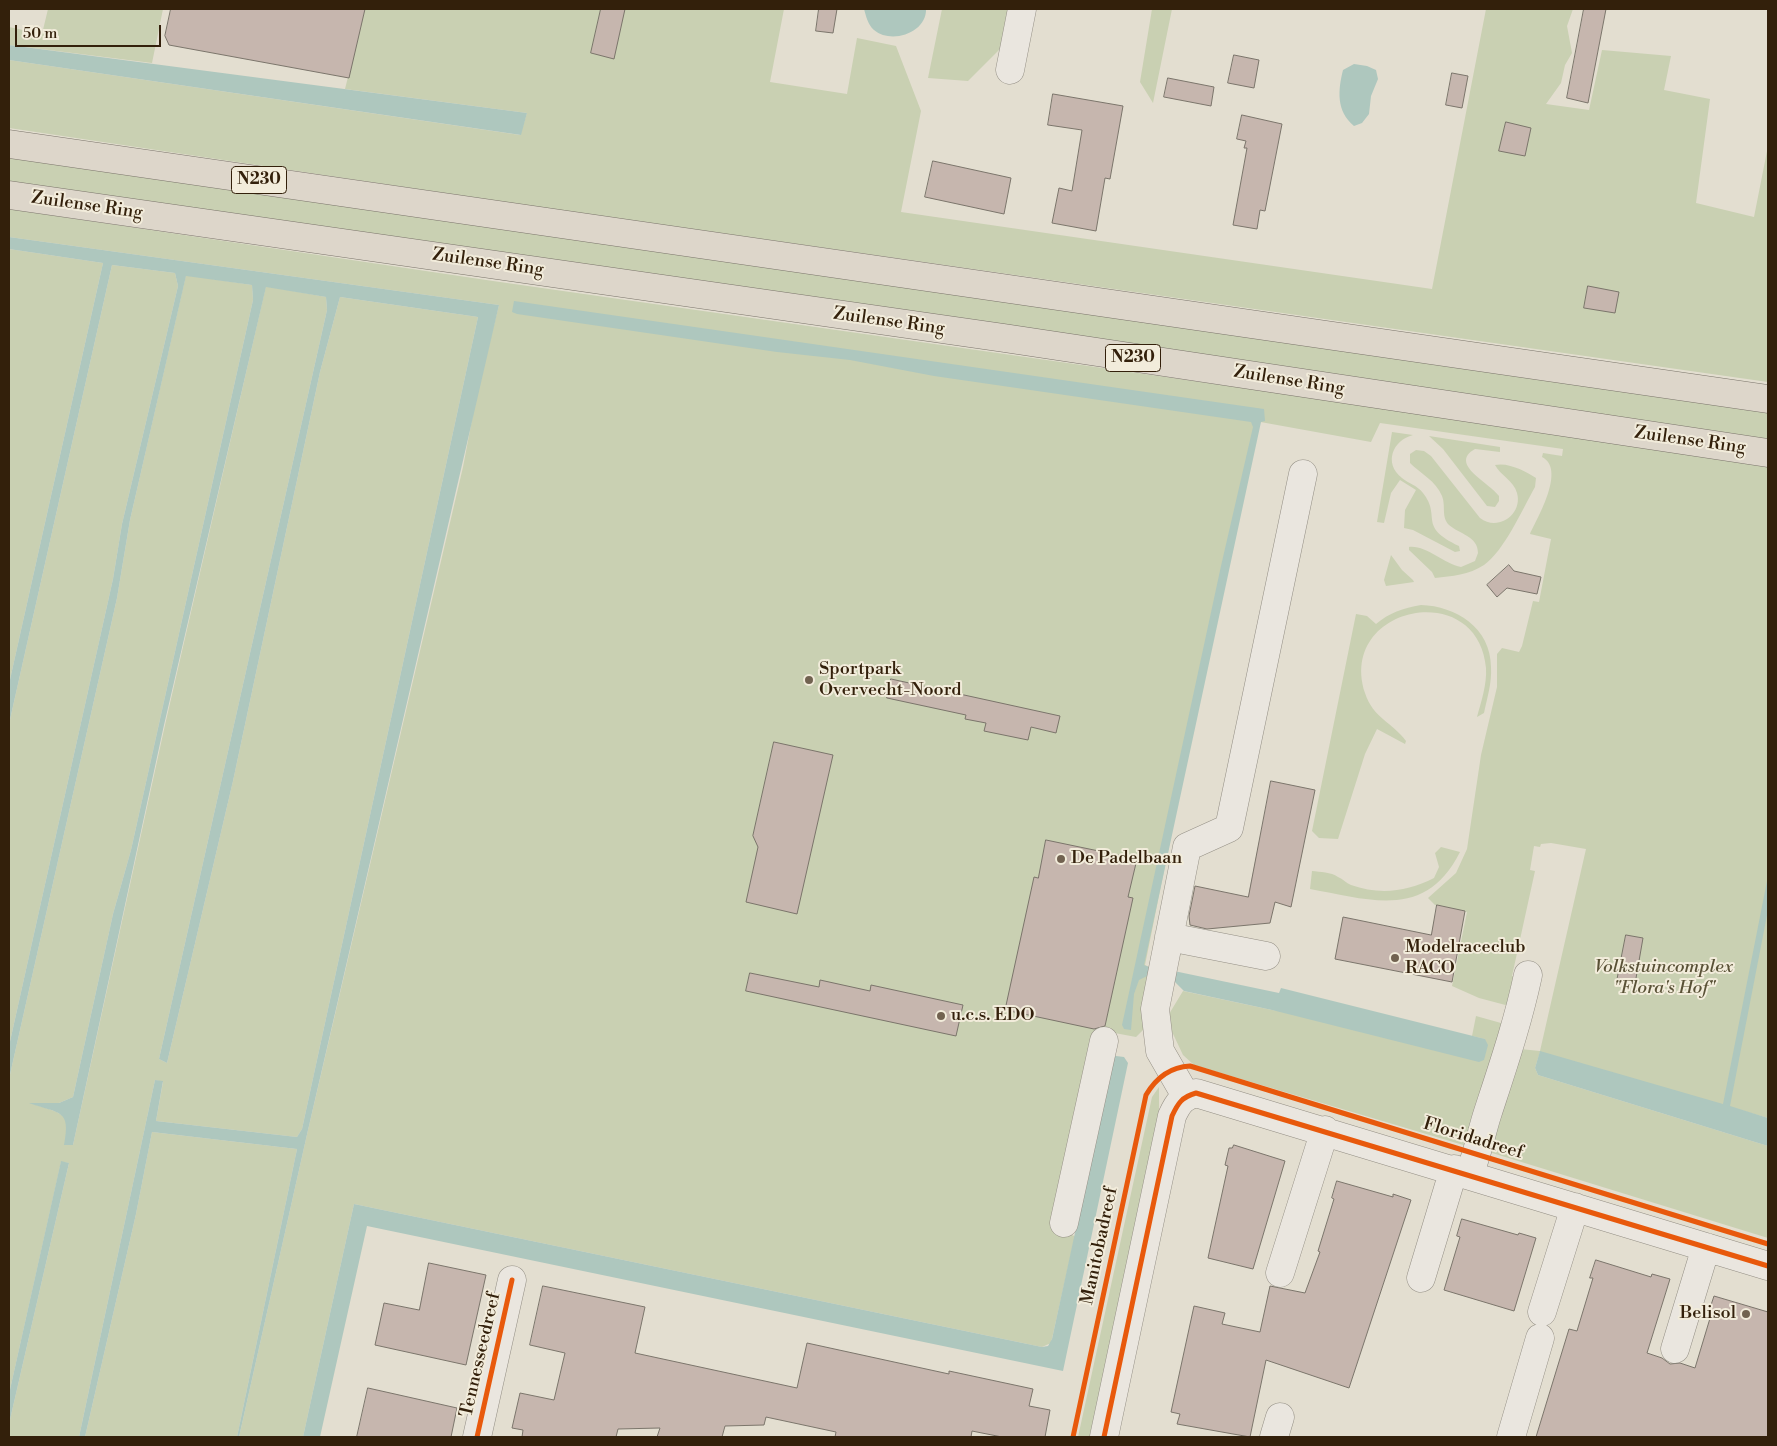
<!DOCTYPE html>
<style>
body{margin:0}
#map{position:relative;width:1777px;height:1446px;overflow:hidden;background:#e3ded0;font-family:"Libre Bodoni",serif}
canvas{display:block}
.frame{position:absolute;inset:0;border:10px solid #33200b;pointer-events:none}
.scale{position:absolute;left:15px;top:25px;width:146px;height:22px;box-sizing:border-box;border:2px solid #33200b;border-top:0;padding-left:6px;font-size:15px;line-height:18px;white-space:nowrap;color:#33200b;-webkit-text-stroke:4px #f2ecdb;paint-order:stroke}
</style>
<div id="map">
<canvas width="1777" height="1446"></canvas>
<div class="frame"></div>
<div class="scale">50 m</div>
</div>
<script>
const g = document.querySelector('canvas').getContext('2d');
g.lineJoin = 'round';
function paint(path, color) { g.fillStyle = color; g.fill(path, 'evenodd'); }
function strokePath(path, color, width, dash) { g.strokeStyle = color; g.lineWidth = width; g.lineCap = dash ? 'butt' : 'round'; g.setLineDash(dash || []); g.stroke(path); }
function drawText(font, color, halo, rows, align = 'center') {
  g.font = font + ' "Libre Bodoni",serif'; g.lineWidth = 4; g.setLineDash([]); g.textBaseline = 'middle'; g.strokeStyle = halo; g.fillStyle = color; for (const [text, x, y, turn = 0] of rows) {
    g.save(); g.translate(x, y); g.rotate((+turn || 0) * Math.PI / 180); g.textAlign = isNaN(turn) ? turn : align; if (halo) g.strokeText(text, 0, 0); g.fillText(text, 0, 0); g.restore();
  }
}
const green = new Path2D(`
 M 48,9 L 163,9 L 152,63 L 9,45 L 9,27 L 42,34 Z
 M 365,9 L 784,9 L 770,82 L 847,94 L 857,38 L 896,46 L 921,111 L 901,212 L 1432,289 L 1486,9 L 1573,9 L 1567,26 L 1572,53 L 1565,65 L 1561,83 L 1546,104 L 1589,110 L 1602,50 L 1671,56 L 1664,90 L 1710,99 L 1696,203 L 1754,217 L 1768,146 L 1768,382 L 558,210 L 9,128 L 9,60 L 520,135 L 527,113 L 345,89 Z
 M 942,9 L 1016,9 L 1009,40 L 968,81 L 928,78 Z
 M 1152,9 L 1172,9 L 1153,103 L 1140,82 Z
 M 9,157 L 1768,412 L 1768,441 L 9,188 Z
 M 9,209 L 493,281 L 1768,463 L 1768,1118 L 1540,1052 L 1535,1068 L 1538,1075 L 1768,1146 L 1768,1238 L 1489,1152 L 1520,1049 L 1540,1051 L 1586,849 L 1551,843 L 1541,844 L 1540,847 L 1534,846 L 1530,870 L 1535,871 L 1512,976 L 1523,979 L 1513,1007 L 1479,998 L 1452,986 L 1467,912 L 1435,905 L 1428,898 L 1456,873 L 1467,849 L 1481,755 L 1497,687 L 1497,654 L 1502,648 L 1519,652 L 1522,646 L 1533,601 L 1539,602 L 1551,539 L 1530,534 C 1538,517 1566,469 1542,457 L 1543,453 L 1562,456 L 1563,449 L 1380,423 L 1371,442 L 1255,421 L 1145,965 L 1149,967 L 1143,1030 L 1136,1037 L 1104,1031 L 1118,964 L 1057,1231 L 1075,1236 L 1051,1343 L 1042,1347 L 354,1204 L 303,1437 L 239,1437 L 308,1130 L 463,467 L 478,388 L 499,305 L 9,237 Z
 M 9,249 L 103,263 L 9,684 Z
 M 112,265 L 175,273 L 178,286 L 122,524 L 113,579 L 9,1046 L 9,724 Z
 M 186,275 L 252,285 L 253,300 L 131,850 L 113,914 L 73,1097 L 59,1103 L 31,1103 C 42,1108 67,1111 68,1125 C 68,1132 65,1139 65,1145 L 73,1145 L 165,725 L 266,286 L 326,297 L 327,310 L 159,1059 L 167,1063 L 233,781 L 320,372 L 340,297 L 478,317 L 302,1129 L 297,1137 L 156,1121 L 163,1082 L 155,1080 L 79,1437 L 9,1437 L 9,1424 L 69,1163 L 61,1162 L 9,1394 L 9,1079 L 117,598 L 130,520 Z
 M 1392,432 L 1413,435 C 1393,440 1383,463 1402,478 C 1409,484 1417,485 1423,493 C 1442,517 1417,526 1459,546 L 1460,551 L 1455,552 L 1413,530 L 1404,528 L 1405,510 L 1416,490 L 1400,480 L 1391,493 L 1384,523 L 1377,522 Z
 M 1429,436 L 1500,447 L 1500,452 L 1475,449 C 1448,464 1490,483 1499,496 L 1499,501 L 1495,507 L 1487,506 L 1443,449 Z
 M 1416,450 L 1424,451 L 1431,456 L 1480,518 C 1498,532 1523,514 1517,493 C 1514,481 1500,475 1495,465 C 1509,462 1527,472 1536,478 L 1535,487 C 1522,510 1504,551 1484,565 C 1469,575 1452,576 1435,578 L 1432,572 L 1409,550 L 1409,547 C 1426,545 1444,564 1461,567 L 1475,561 L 1478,553 C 1478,536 1459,534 1449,525 C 1441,517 1446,506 1442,496 C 1436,481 1420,473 1410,463 L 1410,454 Z
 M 1391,555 L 1402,570 L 1413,580 L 1414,582 L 1386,586 L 1384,580 Z
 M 1421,605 C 1456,606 1491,628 1491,667 C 1492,683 1487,698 1484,713 L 1477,717 C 1481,702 1487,685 1486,668 C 1478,577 1337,606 1365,693 C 1373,718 1392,722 1406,741 L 1405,744 L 1377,729 L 1365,754 L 1338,839 L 1319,838 L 1312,831 L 1356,614 L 1367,616 L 1376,624 C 1389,613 1403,608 1421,605 Z
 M 1441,847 L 1460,852 C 1426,920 1371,900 1310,889 L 1312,871 C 1320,872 1331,872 1338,877 C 1343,879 1346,883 1351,885 C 1379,895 1407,892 1434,878 L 1439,867 L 1435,853 Z
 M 1183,991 L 1272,1010 L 1485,1039 L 1472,1036 L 1476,1016 L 1501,1023 L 1503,1024 L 1470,1147 L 1194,1065 L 1183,1055 L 1166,1019 Z
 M 1159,1087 L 1159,1136 L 1096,1437 L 1078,1437 L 1152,1097 Z
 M 152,1132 L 297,1149 L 237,1437 L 85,1437 L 136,1214 Z`);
const water = new Path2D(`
 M 864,9 L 926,9 C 927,32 892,45 874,30 C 868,25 866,16 864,9 Z
 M 9,45 L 527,113 L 521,135 L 9,60 Z
 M 1354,64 L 1367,66 L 1376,70 L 1378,79 L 1371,96 L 1369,114 L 1362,123 L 1354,126 C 1336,111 1338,90 1343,70 Z
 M 9,237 L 499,305 L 308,1130 L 239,1437 L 237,1437 L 297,1149 L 152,1132 L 136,1214 L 85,1437 L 79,1437 L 155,1080 L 163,1081 L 156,1121 L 297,1137 L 302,1129 L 478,317 L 340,297 L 320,372 L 233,781 L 167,1063 L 159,1059 L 327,310 L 326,297 L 266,287 L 164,725 L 73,1145 L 64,1145 C 71,1109 60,1114 29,1103 L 59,1103 L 73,1097 L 113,914 L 131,850 L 253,300 L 252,285 L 186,276 L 130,520 L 117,598 L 9,1079 L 9,1046 L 113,579 L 122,524 L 178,286 L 175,273 L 112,265 L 9,724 L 9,684 L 103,263 L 9,249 Z
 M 514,301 L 1264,409 L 1265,421 L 1261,422 L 1144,965 L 1149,967 L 1147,976 L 1139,980 L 1134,994 L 1131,1030 L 1124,1029 L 1122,1025 L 1221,566 L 1253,427 L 1251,422 L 934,376 L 850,360 L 777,352 L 517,314 L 512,312 Z
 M 1767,881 L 1768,910 L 1730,1106 L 1768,1118 L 1768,1146 L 1538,1075 L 1535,1068 L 1540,1051 L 1723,1104 Z
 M 1174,971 L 1279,993 L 1281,988 L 1485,1039 L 1488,1045 L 1484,1060 L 1479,1062 L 1272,1010 L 1184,991 L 1172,979 Z
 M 1116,1056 L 1124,1057 L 1128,1063 L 1063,1371 L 367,1226 L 320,1437 L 303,1437 L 354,1204 L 1042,1347 L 1048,1346 L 1052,1339 L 1113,1057 Z
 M 61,1161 L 69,1163 L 9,1424 L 9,1394 Z`);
const building = new Path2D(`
 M 171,9 L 365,9 L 349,78 L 169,45 L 165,36 Z
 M 601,9 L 625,9 L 614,59 L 591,53 Z
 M 819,9 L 837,9 L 833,33 L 816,31 Z
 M 1584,9 L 1606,9 L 1588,103 L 1567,98 Z
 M 1234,55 L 1259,60 L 1254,88 L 1228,83 Z
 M 1452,73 L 1468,76 L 1462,108 L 1446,105 Z
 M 1168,78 L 1214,87 L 1211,106 L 1164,97 Z
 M 1053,94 L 1123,106 L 1110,179 L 1105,178 L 1096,231 L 1052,223 L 1059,188 L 1072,191 L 1082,130 L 1048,125 Z
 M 1242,115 L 1282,124 L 1265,211 L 1260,210 L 1257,229 L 1233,225 L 1247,148 L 1244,148 L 1246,141 L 1237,139 Z
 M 1506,122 L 1531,128 L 1525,156 L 1499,151 Z
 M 933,161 L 1011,178 L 1004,214 L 925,197 Z
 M 1588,286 L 1619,292 L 1615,313 L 1584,308 Z
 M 1509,565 L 1514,571 L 1541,577 L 1537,594 L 1507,588 L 1497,597 L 1487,585 Z
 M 891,679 L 1060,716 L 1056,733 L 1031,727 L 1028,740 L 984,731 L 986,723 L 965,719 L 966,715 L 887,698 Z
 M 774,742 L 833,755 L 797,914 L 746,902 L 758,847 L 753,836 Z
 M 1271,781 L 1315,790 L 1291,907 L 1275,902 L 1270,923 L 1207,929 L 1190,925 L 1189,916 L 1195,886 L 1248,897 Z
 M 1046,840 L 1137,859 L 1128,897 L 1133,898 L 1105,1026 L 1094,1029 L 1005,1010 L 1034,877 L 1038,878 Z
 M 1437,905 L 1465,911 L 1452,982 L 1335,959 L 1343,917 L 1431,935 Z
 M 1626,935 L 1643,938 L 1635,984 L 1617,981 Z
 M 750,973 L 819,987 L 820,980 L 870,991 L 871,985 L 963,1005 L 956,1036 L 746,991 Z
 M 1234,1145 L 1285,1161 L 1253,1269 L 1208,1258 L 1228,1166 L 1225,1165 L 1229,1148 L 1232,1148 Z
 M 1337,1181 L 1393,1197 L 1393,1194 L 1411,1200 L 1349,1388 L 1266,1360 L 1250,1437 L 1177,1424 L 1180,1414 L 1171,1412 L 1194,1306 L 1225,1313 L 1222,1324 L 1260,1332 L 1270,1286 L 1305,1293 L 1320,1252 L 1318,1251 L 1334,1199 L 1332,1198 Z
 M 1462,1219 L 1518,1235 L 1519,1233 L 1536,1238 L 1514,1311 L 1444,1290 L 1460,1237 L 1457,1236 Z
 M 1596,1260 L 1651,1277 L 1652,1274 L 1670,1279 L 1647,1353 L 1662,1358 L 1670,1364 L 1680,1363 L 1695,1368 L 1711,1315 L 1708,1314 L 1714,1296 L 1768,1312 L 1768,1437 L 1536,1437 L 1569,1329 L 1577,1331 L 1593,1278 L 1590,1278 Z
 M 429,1263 L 486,1275 L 466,1365 L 375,1345 L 384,1303 L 419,1310 Z
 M 543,1286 L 645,1307 L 635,1353 L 797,1388 L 807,1343 L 949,1374 L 949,1371 L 1033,1389 L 1029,1406 L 1050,1410 L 1045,1437 L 1002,1437 L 972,1431 L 971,1437 L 835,1437 L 836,1432 L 766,1417 L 764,1425 L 725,1426 L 722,1437 L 657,1437 L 660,1428 L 618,1429 L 616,1437 L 522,1437 L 523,1430 L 512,1428 L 520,1393 L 554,1400 L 565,1353 L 530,1345 Z
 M 368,1388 L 457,1408 L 451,1437 L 357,1437 Z`);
const minor = new Path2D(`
 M 1010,70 L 1022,9
 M 1169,937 L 1266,956
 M 1186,1096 L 1160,1051 L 1155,1009 L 1187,847 L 1229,828 L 1303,474
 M 1469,1174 C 1478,1154 1481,1133 1488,1112 C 1503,1066 1518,1022 1528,975
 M 1064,1223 L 1104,1041
 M 1280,1273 L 1325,1130
 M 1421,1278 L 1454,1169
 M 1542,1312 L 1575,1207
 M 1675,1349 L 1706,1247
 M 477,1437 L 512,1280
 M 1104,1437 L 1172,1116 C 1178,1103 1182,1097 1196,1093 L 1768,1266
 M 1274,1437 L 1280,1417
 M 1511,1437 L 1540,1338`);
const major = new Path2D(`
 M 9,144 L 1768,399
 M 9,195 L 1004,338 L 1768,453`);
const cycleway = new Path2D(`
 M 477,1437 L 512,1280
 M 1073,1437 L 1146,1095 C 1156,1078 1170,1067 1190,1066 L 1768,1244
 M 1104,1437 L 1172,1116 C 1178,1103 1182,1097 1196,1093 L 1768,1266`);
const markers = [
 [809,680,5,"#716250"],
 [1061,859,5,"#716250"],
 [1395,958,5,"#716250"],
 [941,1016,5,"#716250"],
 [1746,1314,5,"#716250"]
];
const shields = [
 [259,180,55],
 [1133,358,55]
];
const shieldNames = [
 ["N230",259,180],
 ["N230",1133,358]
];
const streetNames = [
 ["Zuilense Ring",87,206,8],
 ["Zuilense Ring",488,263,8],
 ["Zuilense Ring",889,322,8],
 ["Zuilense Ring",1289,381,9],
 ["Zuilense Ring",1690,441,8],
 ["Floridadreef",1473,1139,17],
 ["Manitobadreef",1100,1246,-78],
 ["Tennesseedreef",481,1355,-77]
];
const poiNames = [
 ["Sportpark",819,670],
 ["Overvecht-Noord",819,691],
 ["De Padelbaan",1071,859],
 ["Modelraceclub",1405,948],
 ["RACO",1405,969],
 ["u.c.s. EDO",951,1016],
 ["Belisol",1736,1314,"right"]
];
const parkNames = [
 ["Volkstuincomplex",1664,968],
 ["\"Flora's Hof\"",1664,989]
];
paint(green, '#c9d0b2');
paint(water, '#aec7be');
paint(building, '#c6b6ae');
strokePath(building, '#7b756b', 1);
strokePath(minor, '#948f85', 29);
strokePath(major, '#7b756b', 29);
strokePath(minor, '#eae6df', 28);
strokePath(major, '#ddd6ca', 28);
strokePath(cycleway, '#e8590c', 5);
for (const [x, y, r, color] of markers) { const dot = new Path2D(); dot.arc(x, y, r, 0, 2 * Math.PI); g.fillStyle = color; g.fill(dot); strokePath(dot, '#f2ecdb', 2); }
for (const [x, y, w] of shields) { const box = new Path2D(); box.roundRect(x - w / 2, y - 13.5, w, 27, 4); g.fillStyle = '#f2ecdb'; g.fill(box); strokePath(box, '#33200b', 1); }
drawText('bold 16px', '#33200b', null, shieldNames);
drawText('18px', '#33200b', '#f2ecdb', streetNames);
drawText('18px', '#33200b', '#f2ecdb', poiNames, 'left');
drawText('italic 18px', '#595136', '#f2ecdb', parkNames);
</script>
